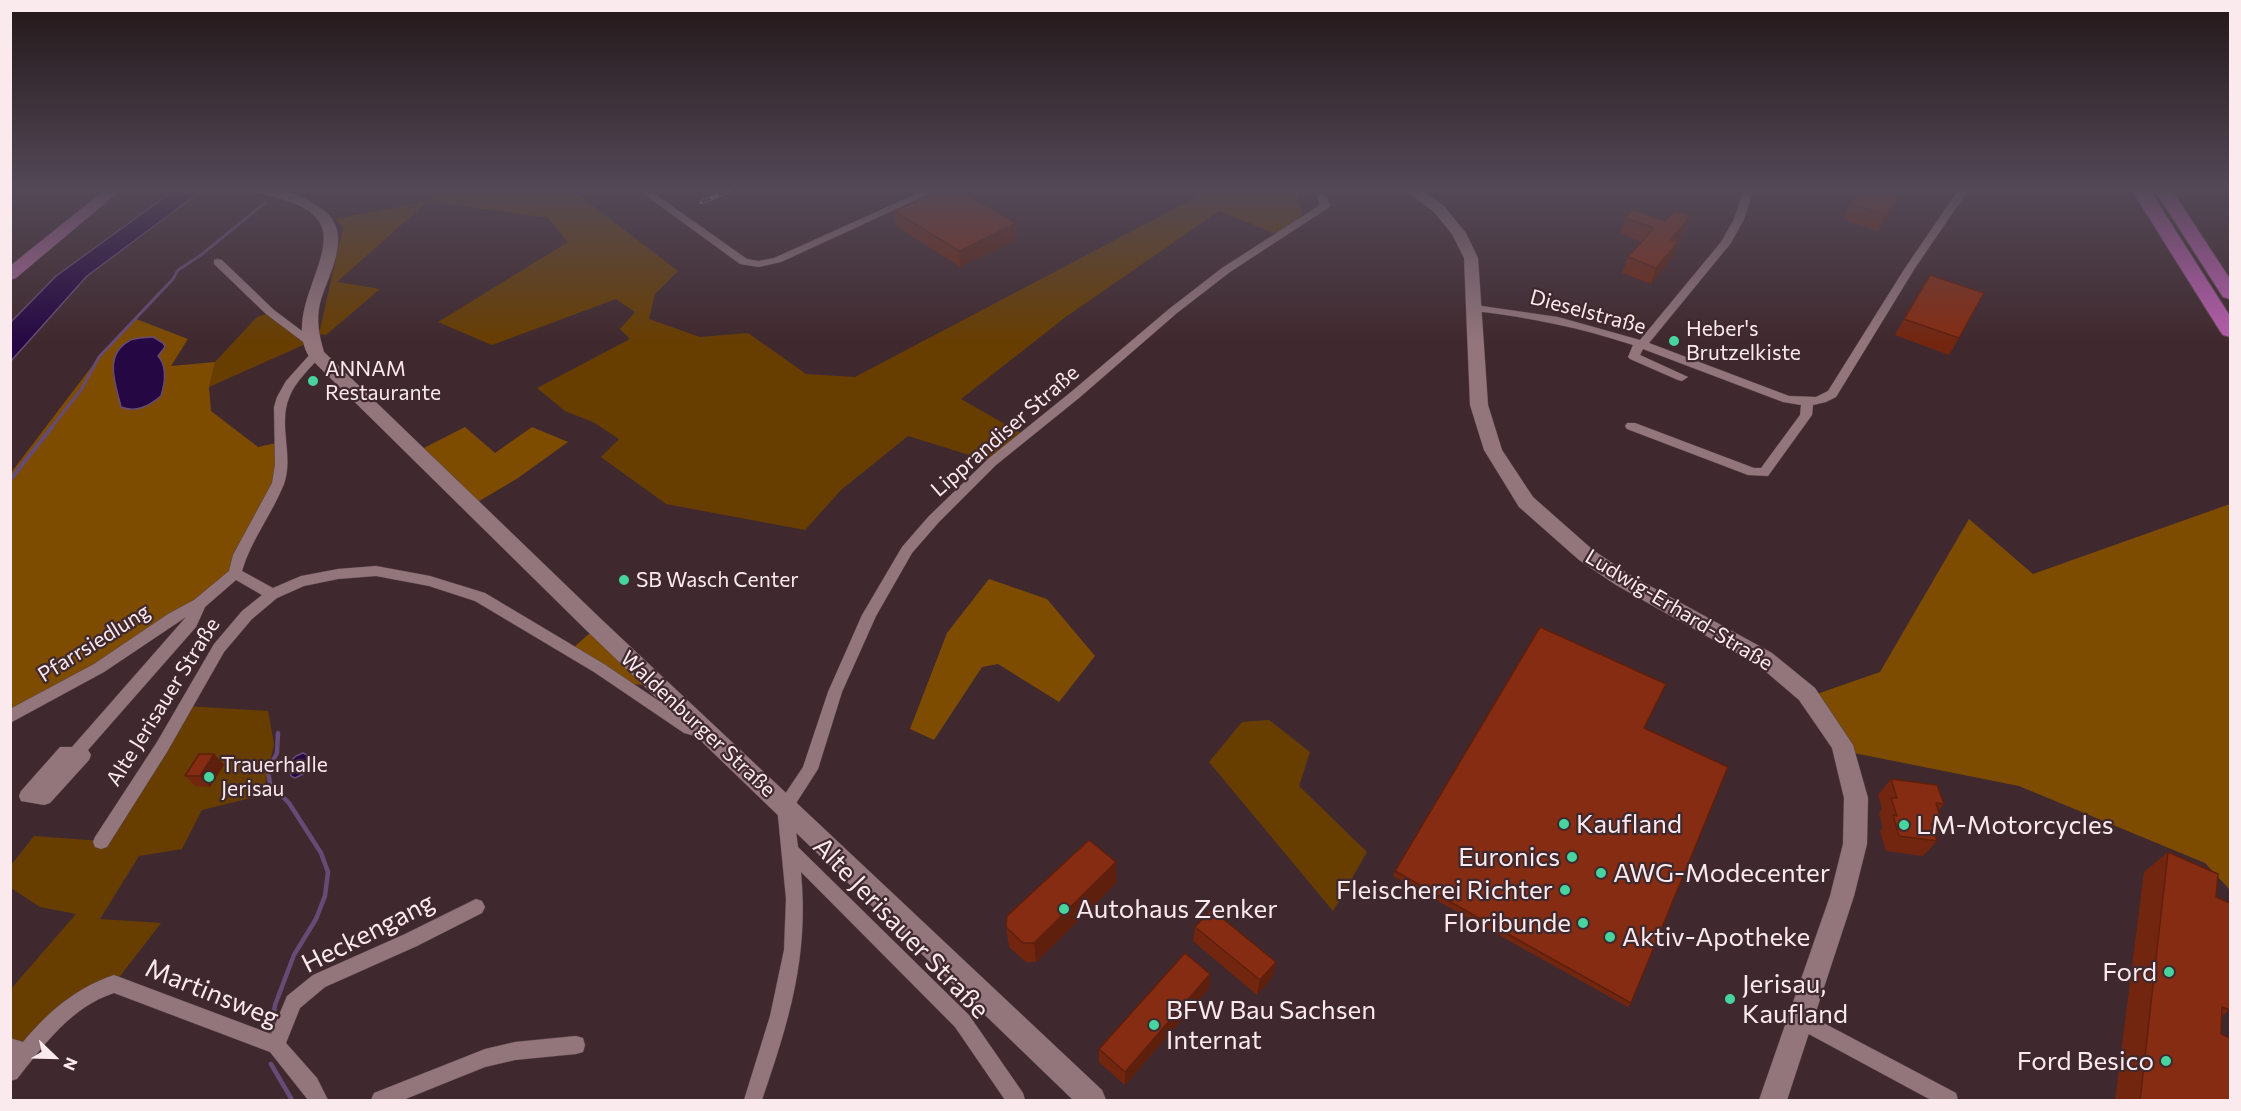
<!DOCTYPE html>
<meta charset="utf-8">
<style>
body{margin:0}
#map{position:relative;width:2241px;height:1111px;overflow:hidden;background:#40292e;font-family:Commissioner,sans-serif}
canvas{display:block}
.frame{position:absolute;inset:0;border:12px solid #faeaed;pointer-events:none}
.north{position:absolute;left:24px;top:1027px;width:60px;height:60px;-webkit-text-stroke:4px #40292e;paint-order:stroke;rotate:113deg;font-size:16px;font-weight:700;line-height:24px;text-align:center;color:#faeaed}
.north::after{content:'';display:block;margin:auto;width:21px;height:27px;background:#faeaed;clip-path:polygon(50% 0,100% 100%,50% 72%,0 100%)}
</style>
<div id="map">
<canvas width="2241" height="1111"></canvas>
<div class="frame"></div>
<div class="north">N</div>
</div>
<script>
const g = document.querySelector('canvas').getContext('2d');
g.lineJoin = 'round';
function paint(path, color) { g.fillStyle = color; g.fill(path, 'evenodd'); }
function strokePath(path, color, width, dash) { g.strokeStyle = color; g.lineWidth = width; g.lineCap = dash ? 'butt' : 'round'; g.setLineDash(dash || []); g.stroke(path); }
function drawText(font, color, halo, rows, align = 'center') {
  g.font = font + ' Commissioner,sans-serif'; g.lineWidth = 4.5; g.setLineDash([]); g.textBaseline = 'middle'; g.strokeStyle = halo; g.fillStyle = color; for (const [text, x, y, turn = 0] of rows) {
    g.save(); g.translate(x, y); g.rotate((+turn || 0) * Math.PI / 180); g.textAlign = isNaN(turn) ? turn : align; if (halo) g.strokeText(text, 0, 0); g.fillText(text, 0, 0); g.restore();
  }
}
const green = new Path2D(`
 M 445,189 L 571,189 L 678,271 L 655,294 L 649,319 L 700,337 L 748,333 L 806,374 L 855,377 L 1212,189 L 1298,189 L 1302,215 L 1279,235 L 1219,211 L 1067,316 L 961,399 L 1024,435 L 992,462 L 908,436 L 841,490 L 805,530 L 666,504 L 601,457 L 619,439 L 593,422 L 565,411 L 537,388 L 630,339 L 620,329 L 635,312 L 616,299 L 492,345 L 438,322 L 568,242 L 548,218 L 428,201 L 337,282 L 380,289 L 326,335 L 319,334 L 343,227 L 335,219 L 428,201 Z
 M 270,313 L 310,342 L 209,387 L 215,362 L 257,317 Z
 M 186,706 L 268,711 L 274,744 L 263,795 L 202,810 L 182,849 L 139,856 L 100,919 L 161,923 L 114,984 L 27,1052 L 11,1047 L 11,989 L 76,914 L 40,907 L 11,888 L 11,865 L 34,836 L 101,841 Z
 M 1269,720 L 1310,752 L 1299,786 L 1367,852 L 1333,911 L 1209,762 L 1242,722 Z`);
const forest = new Path2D(`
 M 136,319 L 188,339 L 171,366 L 215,362 L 209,387 L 211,411 L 258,447 L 281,442 L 281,465 L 235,573 L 199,604 L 11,717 L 10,474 L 99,357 Z
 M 465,427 L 495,453 L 532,427 L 568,442 L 518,478 L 471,506 L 416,452 Z
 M 2230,504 L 2230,890 L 2205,863 L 2019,786 L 1854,753 L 1814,695 L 1880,672 L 1969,519 L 2033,574 Z
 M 989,579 L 1047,599 L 1095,656 L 1059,702 L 998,664 L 982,667 L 934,740 L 910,729 L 947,633 Z
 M 590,633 L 645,685 L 630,684 L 573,648 Z`);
const water = new Path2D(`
 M 176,189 L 204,189 L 87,276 L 11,361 L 11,322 L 56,276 Z
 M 153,337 L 163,343 L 165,347 L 158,356 C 167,366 165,383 161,396 C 149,406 136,413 121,407 C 116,385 103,355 129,341 C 135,337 146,338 153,337 Z
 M 303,753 L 313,758 L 313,769 L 295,778 L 291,776 L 288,764 L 296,756 Z`);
const streamFar2 = new Path2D(`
 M 50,429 L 81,390 L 99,357 L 173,279 L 178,270 L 201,255 L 266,202`);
const streamFar1 = new Path2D(`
 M 10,480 L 52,427`);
const stream = new Path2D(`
 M 271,1032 L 275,1005 L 294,955 L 316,919 L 325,896 L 328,872 L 321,853 L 289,803 L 270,784 L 268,770 L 277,753 L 278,733
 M 271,1064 L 292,1100`);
const street = new Path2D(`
 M 637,189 L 648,189 L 747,259 L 759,261 L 774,258 L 927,189 L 940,189 L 781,262 L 759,267 L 740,264 Z
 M 1744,189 L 1754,189 L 1744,219 L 1731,243 L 1649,343 L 1789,396 L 1816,397 L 1828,391 L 1905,268 L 1959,189 L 1969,189 L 1915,268 L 1836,397 L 1826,402 L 1813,405 L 1812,415 L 1768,476 L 1748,475 L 1627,429 L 1625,426 L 1627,423 L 1635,423 L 1754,468 L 1761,468 L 1800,415 L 1801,405 L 1783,402 L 1643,349 L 1640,355 L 1688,377 L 1682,381 L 1678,380 L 1630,359 L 1628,357 L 1633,345 C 1581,328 1529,317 1475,311 L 1470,308 L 1475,305 L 1558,317 L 1640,340 L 1721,242 L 1734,219 Z
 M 1322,193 L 1327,196 L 1330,206 L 1328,208 L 1230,272 L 1177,313 L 1079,398 L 996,465 L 939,522 L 912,553 L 876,616 L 842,692 L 818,769 L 793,808 L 798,847 L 969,1015 L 1023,1093 L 1025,1100 L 1005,1100 L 955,1027 L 801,872 C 809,957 789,1021 762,1100 L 744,1100 L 770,1016 L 784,950 L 786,899 L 777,806 L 803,767 L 828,692 L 862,615 L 902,547 L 929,516 L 988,459 L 1071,392 L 1169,309 L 1222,268 L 1320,205 L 1317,196 Z
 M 218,259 L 222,260 L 274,310 L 314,340 L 314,344 L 306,344 L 266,314 L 214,264 L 214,260 Z
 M 316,351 L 322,354 C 311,368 295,381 289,398 C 278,425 294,457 284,484 C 272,514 251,540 242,571 L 273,588 L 301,576 L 338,569 L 376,566 L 430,576 L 485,593 L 604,664 L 693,724 L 707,728 L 710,732 L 707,736 L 702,738 L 684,733 L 594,672 L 475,601 L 429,586 L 376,576 L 338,579 L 304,586 L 277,598 L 252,619 L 224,652 L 167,752 L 107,847 L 101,849 L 95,847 L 93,842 L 95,837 L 157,742 L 214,644 L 242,611 L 262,595 L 236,580 L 205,607 L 196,627 L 88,750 L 91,755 L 89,760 L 50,803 L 44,805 L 21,801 L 19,796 L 21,791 L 60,747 L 72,747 L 186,617 L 104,672 L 10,723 L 10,709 L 94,664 L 168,614 L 194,600 L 229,571 L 233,555 L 272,483 L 275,465 L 274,407 L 277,397 L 286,381 L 312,352 Z
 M 476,899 L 482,901 L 485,907 L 482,913 L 417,946 L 325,987 L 300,1008 L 286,1043 L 317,1078 L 328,1100 L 308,1100 L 270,1052 L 114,993 C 71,1007 44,1045 17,1079 L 10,1081 L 10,1038 L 23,1042 C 49,1011 76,988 114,975 L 271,1034 L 287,996 L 313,975 L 405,934 Z
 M 1799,1010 L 1956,1093 L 1958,1100 L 1931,1100 L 1792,1025 L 1790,1019 L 1792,1013 Z
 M 576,1036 L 583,1038 L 585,1045 L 583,1052 L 576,1054 L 515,1060 L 485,1067 L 403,1100 L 371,1100 L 374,1093 L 485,1049 L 515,1042 Z`);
const secondary = new Path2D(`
 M 253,189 C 274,188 297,192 314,204 C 319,207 326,211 329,215 C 351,240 327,277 320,303 C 316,321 319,335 324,352 L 600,618 L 1102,1090 L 1106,1100 L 1073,1100 L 586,630 L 310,358 C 281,312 342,252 318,220 C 305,202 275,198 255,192 Z
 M 1404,189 L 1420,189 L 1444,206 L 1466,233 L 1478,258 L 1488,405 L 1502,450 L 1533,497 L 1593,550 L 1630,575 L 1772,653 L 1815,688 L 1853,745 L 1868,798 L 1867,844 L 1854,896 L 1787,1100 L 1759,1100 L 1830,896 L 1843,844 L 1844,798 L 1832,748 L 1799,700 L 1758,665 L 1616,585 L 1579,560 L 1519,507 L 1484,450 L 1470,405 L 1464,258 L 1452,234 L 1434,212 Z`);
const primary = new Path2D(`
 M 106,189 L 122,189 L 16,278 L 10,280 L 10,266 Z`);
const highway = new Path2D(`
 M 2131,189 L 2149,189 L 2230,316 L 2230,337 L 2223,335 L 2220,331 Z
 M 2154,189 L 2171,189 L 2230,279 L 2230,299 L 2223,297 Z`);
const rail = new Path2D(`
 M 702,202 L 733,189`);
const wall = new Path2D(`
 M 1900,196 L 1892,212 L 1878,231 L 1843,220 L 1850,204 Z
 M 894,211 L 1016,223 L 1017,239 L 960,267 L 896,226 Z
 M 1625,218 L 1685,232 L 1676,242 L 1678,242 L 1672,258 L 1651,284 L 1622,273 L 1628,257 L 1642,242 L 1620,234 Z
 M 1904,319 L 1959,338 L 1949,355 L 1895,335 Z
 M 1644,728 L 1631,1003 L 1628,1007 L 1393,876 L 1395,871 Z
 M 214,754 L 224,765 L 210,787 L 195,786 L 185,776 Z
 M 1891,779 L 1944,804 L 1938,811 L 1943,825 L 1935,835 L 1937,841 L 1923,856 L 1886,851 L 1880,831 L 1883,827 L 1879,813 L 1882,809 L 1878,795 Z
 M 2168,852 L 2216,897 L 2230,1010 L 2222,1016 L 2221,1034 L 2230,1101 L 2115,1101 L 2144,872 Z
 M 1116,883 L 1036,962 L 1026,962 L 1009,947 L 1006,927 Z
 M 1195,927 L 1273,976 L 1257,995 L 1193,941 Z
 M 1210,974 L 1209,988 L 1125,1085 L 1099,1062 L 1099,1049 Z`);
const shadedWall = new Path2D(`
 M 1900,196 L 1892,212 L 1878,231 L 1886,215 Z
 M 1691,216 L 1685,232 L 1664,255 L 1670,240 Z
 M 1016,223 L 1017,239 L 960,267 L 959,251 Z
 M 1678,242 L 1672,258 L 1651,284 L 1656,268 Z
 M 214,754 L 224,765 L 210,787 L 200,776 Z
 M 1116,862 L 1116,883 L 1036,962 L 1034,943 Z
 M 1276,962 L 1273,976 L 1257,995 L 1260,980 Z
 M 1210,974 L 1209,988 L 1125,1085 L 1125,1072 Z`);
const building = new Path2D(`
 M 942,189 L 958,189 L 1016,223 L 959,251 L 894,211 Z
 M 1861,189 L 1876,189 L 1900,196 L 1886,215 L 1850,204 Z
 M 1633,210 L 1665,221 L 1674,211 L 1691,216 L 1670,240 L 1678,242 L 1656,268 L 1628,257 L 1654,228 L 1625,218 Z
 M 1930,275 L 1984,293 L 1959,338 L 1904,319 Z
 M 1540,627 L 1666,684 L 1644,728 L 1728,767 L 1631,1003 L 1395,871 Z
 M 199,754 L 214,754 L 200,776 L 185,776 Z
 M 1891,779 L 1937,785 L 1944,804 L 1936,803 L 1943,825 L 1931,824 L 1937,841 L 1899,836 L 1893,815 L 1897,816 L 1891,798 L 1897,798 Z
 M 1089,840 L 1116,862 L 1034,943 L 1023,943 L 1006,927 L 1007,916 Z
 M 2168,852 L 2218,874 L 2216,897 L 2230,903 L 2230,1010 L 2222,1007 L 2221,1034 L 2230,1038 L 2230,1101 L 2140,1101 Z
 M 1211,909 L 1276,962 L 1260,980 L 1195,927 Z
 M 1185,953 L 1210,974 L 1125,1072 L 1099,1049 Z`);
const markers = [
 [1674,341,6,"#47d49e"],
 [313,381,6,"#47d49e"],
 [624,580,6,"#47d49e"],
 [209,777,6,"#47d49e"],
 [1564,824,6,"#47d49e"],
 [1904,825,6,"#47d49e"],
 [1572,857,6,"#47d49e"],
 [1601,873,6,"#47d49e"],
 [1565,890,6,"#47d49e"],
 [1064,909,6,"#47d49e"],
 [1583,923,6,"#47d49e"],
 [1610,937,6,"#47d49e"],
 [2169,972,6,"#47d49e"],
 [1730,999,6,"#47d49e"],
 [1154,1025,6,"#47d49e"],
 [2166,1061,6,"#47d49e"]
];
const streetNames = [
 ["Dieselstraße",1588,312,15],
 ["Lipprandiser Straße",1005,431,-41],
 ["Ludwig-Erhard-Straße",1679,610,31],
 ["Pfarrsiedlung",94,643,-32],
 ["Alte Jerisauer Straße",163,702,-58],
 ["Waldenburger Straße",698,724,43]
];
const poiNames = [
 ["Heber's",1686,329],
 ["Brutzelkiste",1686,353],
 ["ANNAM",325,369],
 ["Restaurante",325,393],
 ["SB Wasch Center",636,580],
 ["Trauerhalle",221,765],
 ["Jerisau",221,789]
];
const nearPoinames = [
 ["Kaufland",1576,824],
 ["LM-Motorcycles",1916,825],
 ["Euronics",1560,857,"right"],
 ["AWG-Modecenter",1613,873],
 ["Fleischerei Richter",1553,890,"right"],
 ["Autohaus Zenker",1076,909],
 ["Floribunde",1571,923,"right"],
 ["Aktiv-Apotheke",1622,937],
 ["Ford",2157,972,"right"],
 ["Jerisau,",1742,984],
 ["Kaufland",1742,1014],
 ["BFW Bau Sachsen",1166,1010],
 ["Internat",1166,1040],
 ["Ford Besico",2154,1061,"right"]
];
const nearStreetnames = [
 ["Alte Jerisauer Straße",901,928,46],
 ["Heckengang",368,933,-27],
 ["Martinsweg",212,993,22]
];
paint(green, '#683e00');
paint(forest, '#7e4c00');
paint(water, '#250743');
strokePath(water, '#654b76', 1.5);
strokePath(streamFar2, '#654b76', 3);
strokePath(streamFar1, '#654b76', 4);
strokePath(stream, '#654b76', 4.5);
strokePath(street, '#59454a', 1);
strokePath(secondary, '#59454a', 1);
strokePath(primary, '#59454a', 1);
strokePath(highway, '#59454a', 2);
paint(street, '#93767c');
paint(secondary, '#93767c');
paint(primary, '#aa679a');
paint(highway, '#b95dae');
strokePath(rail, '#e3d2d6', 4.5);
strokePath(rail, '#40292e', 3, [9]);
paint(wall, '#73260f');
paint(shadedWall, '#5e1f0d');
paint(building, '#862c12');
strokePath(building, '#5e1f0d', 1.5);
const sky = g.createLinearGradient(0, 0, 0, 344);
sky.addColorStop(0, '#231719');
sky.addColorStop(0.55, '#534957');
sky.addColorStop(1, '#53495700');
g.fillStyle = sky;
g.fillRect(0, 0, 2241, 344);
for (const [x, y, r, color] of markers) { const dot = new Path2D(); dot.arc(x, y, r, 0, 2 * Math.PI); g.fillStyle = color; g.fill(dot); strokePath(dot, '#40292e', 2); }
drawText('21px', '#faeaed', '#40292e', streetNames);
drawText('21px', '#faeaed', '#40292e', poiNames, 'left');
drawText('26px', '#faeaed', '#40292e', nearPoinames, 'left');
drawText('26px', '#faeaed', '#40292e', nearStreetnames);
</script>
